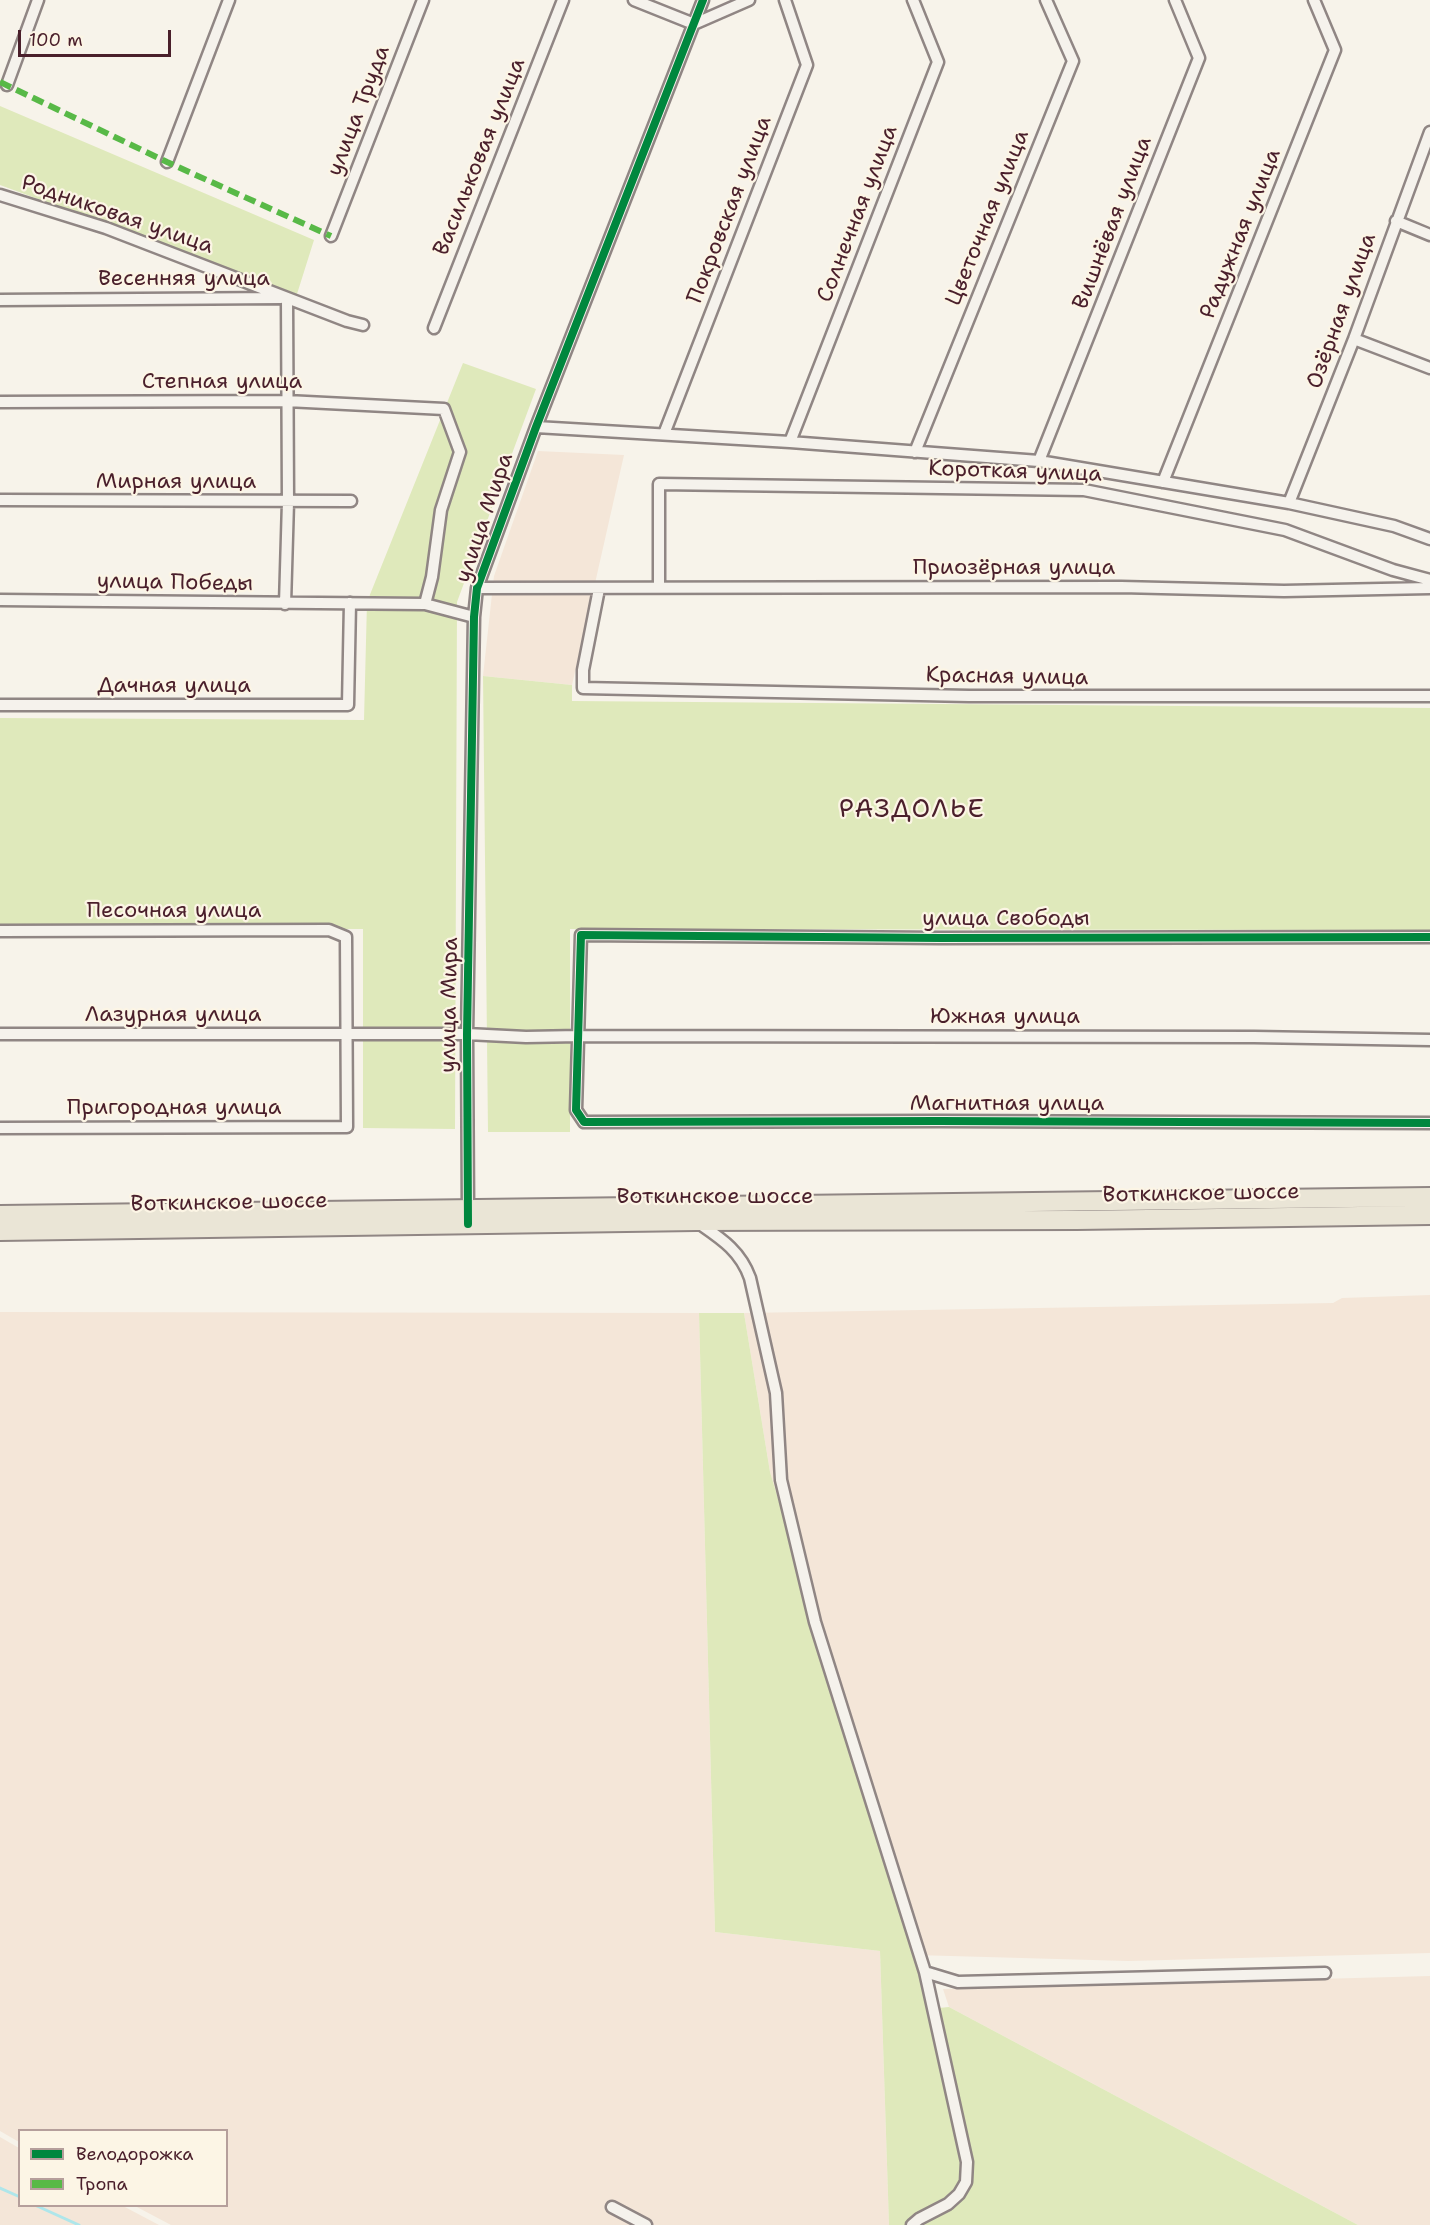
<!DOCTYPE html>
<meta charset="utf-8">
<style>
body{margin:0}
#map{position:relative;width:1430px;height:2225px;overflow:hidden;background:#f7f3ea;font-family:"Shantell Sans",sans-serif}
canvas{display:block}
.legend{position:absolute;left:18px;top:2129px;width:210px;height:78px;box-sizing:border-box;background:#fcf5e5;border:2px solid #b59f9b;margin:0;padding:8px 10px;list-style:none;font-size:18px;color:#4a1f2b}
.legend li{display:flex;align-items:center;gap:12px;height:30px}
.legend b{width:30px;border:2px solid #b59f9b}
.scale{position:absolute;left:18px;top:30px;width:153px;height:27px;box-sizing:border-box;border:3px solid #4a1f2b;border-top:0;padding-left:8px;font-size:18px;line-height:21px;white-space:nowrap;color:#4a1f2b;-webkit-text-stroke:4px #fcf5e5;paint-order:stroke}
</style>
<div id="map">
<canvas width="1430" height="2225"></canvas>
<ul class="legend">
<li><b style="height:8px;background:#00873e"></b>Велодорожка</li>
<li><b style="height:8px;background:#58b947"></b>Тропа</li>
</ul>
<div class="scale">100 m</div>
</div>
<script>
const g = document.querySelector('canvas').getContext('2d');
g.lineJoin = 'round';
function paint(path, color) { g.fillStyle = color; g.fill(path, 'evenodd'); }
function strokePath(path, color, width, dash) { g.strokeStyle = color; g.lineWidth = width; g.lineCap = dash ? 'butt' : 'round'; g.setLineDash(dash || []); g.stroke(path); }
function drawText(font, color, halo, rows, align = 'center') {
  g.font = font + ' "Shantell Sans",sans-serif'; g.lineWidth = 4.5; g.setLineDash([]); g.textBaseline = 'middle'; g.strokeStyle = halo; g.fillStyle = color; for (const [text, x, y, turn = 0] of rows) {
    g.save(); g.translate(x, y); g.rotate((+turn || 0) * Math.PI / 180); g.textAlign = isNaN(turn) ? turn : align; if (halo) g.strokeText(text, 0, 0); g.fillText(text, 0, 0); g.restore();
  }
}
const built = new Path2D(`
 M 538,451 L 624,455 L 572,685 L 483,676 L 494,576 Z
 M 1430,1295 L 1430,1953 L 1128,1961 L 915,1955 L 770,1472 L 744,1313 L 1333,1303 L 1342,1298 Z
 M 0,1312 L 699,1313 L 715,1932 L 880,1951 L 889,2225 L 171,2225 L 135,2206 L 226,2206 L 226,2130 L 20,2130 L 19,2142 L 0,2131 Z
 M 1430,1976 L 1430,2225 L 1358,2225 L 949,2007 L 943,1989 Z
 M 0,2137 L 19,2148 L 20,2206 L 123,2206 L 159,2225 L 0,2225 Z`);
const green = new Path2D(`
 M 0,106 L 314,240 L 297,294 L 0,185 Z
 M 463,363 L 536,389 L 457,602 L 455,1129 L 363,1128 L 363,929 L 0,928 L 0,718 L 364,720 L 367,602 Z
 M 483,676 L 572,685 L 572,701 L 1430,708 L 1430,930 L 570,929 L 570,1132 L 488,1132 Z
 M 699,1313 L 744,1313 L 770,1472 L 915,1955 L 928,2009 L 949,2007 L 1358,2225 L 889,2225 L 880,1951 L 715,1932 Z`);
const stream = new Path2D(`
 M 0,2188 L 20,2197
 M 37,2206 L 79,2225`);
const minor = new Path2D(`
 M 634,0 L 694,24
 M 694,24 L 749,0
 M 7,85 L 38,0
 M 167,162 L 229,0
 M 0,195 L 106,228 L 347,321 L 363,325
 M 1396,221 L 1430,235
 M 331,236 L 423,0
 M 0,300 L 281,298
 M 434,328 L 563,0
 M 1354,339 L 1430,368
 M 0,402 L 287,401 L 444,409 L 460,452 L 441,510 L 432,577 L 425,604
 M 536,427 L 790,442 L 1039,461 L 1289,503 L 1394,526 L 1430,539
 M 664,434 L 807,65 L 785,0
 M 790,442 L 938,62 L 913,0
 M 915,452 L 1073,61 L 1046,0
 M 1039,461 L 1199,58 L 1175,0
 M 1163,482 L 1335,50 L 1314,0
 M 0,500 L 351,501
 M 1289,503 L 1354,339 L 1430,132
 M 659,587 L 659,484 L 1084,490 L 1285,530 L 1393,570 L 1430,580
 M 477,588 L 1121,587 L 1284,591 L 1430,588
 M 599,589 L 583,670 L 583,688 L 969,696 L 1430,696
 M 0,600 L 425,604 L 474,617
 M 285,604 L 288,502 L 287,298
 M 0,705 L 348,705 L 350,603
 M 0,931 L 329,930 L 346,937 L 347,1127 L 0,1128
 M 1430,937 L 940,938 L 581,935 L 576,1110 L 584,1122 L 939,1121 L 1430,1123
 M 0,1034 L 467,1034 L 526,1037 L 579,1036 L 1254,1037 L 1430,1040
 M 468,1212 L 467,1034 L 474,617 L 477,588 L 536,427 L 703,0
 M 697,1222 C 720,1238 740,1250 750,1278 L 776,1393 L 781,1480 L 815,1622 L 925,1972 L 967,2162 L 966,2182 L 959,2194 L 948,2204 L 919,2219 L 912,2225
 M 925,1972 L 958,1982 L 1325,1973
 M 612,2207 L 646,2225`);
const primary = new Path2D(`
 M 0,1215 L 1430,1197
 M 0,1231 L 696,1221 L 1077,1220 L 1430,1215`);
const quiet = new Path2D(`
 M 0,82 L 167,162 L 331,236`);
const cycleway = new Path2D(`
 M 1430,937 L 940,938 L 581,935 L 576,1110 L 584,1122 L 939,1121 L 1430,1123
 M 468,1224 L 467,1034 L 474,617 L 477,588 L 536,427 L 703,0`);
const streetNames = [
 ["улица Труда",359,111,-69],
 ["Васильковая улица",480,157,-68],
 ["Покровская улица",730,210,-69],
 ["Солнечная улица",858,214,-69],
 ["Родниковая улица",117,215,19],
 ["Цветочная улица",988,218,-68],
 ["Вишнёвая улица",1113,223,-69],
 ["Радужная улица",1241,234,-68],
 ["Весенняя улица",184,279],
 ["Озёрная улица",1342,311,-70],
 ["Степная улица",222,382],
 ["Короткая улица",1015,472,2],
 ["Мирная улица",176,482],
 ["улица Мира",485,518,-71],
 ["Приозёрная улица",1014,568],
 ["улица Победы",175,583,1],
 ["Красная улица",1007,677,1],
 ["Дачная улица",174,686],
 ["Песочная улица",174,911],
 ["улица Свободы",1006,919],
 ["улица Мира",450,1005,-89],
 ["Лазурная улица",173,1015],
 ["Южная улица",1005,1017],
 ["Магнитная улица",1007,1104],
 ["Пригородная улица",174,1108],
 ["Воткинское шоссе",1201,1194,-1],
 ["Воткинское шоссе",715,1197],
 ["Воткинское шоссе",229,1203,-1]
];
const quarterNames = [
 ["РАЗДОЛЬЕ",912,810]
];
paint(built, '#f4e6d8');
paint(green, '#dfe9bb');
strokePath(stream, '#aee6ea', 3);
strokePath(minor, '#908684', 15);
strokePath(primary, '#908684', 22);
strokePath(minor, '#f5f2ec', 10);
strokePath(primary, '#eae5d6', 18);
strokePath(quiet, '#58b947', 6, [12, 6]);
strokePath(cycleway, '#00873e', 8);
drawText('22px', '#4a1f2b', '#fcf5e5', streetNames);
g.letterSpacing = '1.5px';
drawText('26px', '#4a1f2b', '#fcf5e5', quarterNames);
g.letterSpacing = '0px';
</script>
